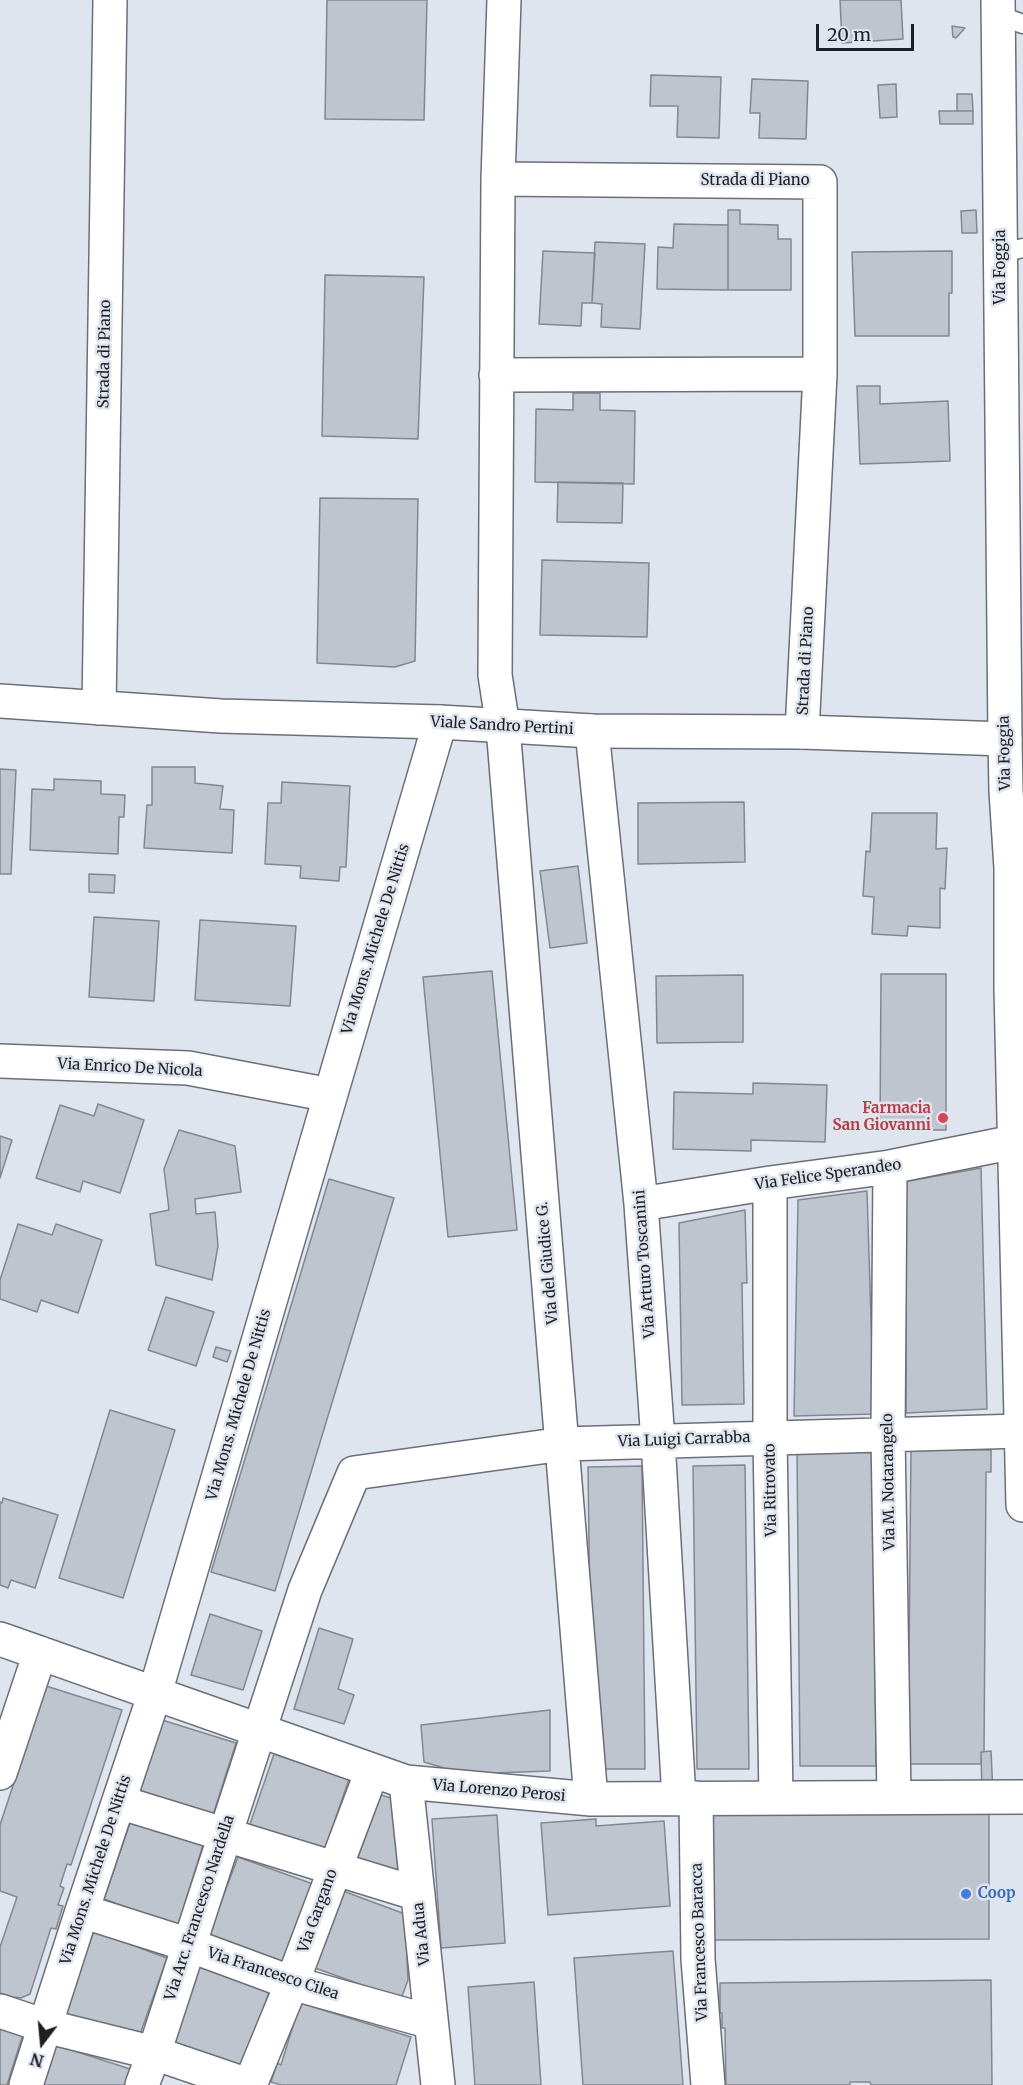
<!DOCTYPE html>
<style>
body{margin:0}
#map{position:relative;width:1023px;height:2085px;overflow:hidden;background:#dfe5ef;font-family:Merriweather,serif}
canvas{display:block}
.north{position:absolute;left:12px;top:2013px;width:60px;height:60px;-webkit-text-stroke:4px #dfe5ef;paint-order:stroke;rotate:196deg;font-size:16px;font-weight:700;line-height:24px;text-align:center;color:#1d1f23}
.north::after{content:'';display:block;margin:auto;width:21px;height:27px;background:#1d1f23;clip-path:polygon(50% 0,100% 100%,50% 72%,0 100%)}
.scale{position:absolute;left:816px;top:24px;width:98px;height:27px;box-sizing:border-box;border:3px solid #1d1f23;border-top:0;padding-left:8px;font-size:18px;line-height:21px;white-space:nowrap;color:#1d1f23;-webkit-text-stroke:4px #dfe5ef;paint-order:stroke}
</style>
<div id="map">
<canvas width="1023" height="2085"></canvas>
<div class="north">N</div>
<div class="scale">20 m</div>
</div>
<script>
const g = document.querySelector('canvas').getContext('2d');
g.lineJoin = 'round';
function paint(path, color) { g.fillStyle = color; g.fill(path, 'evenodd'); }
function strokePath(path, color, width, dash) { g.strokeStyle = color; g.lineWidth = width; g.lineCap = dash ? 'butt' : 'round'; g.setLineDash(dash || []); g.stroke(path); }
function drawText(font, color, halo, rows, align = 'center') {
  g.font = font + ' Merriweather,serif'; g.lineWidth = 5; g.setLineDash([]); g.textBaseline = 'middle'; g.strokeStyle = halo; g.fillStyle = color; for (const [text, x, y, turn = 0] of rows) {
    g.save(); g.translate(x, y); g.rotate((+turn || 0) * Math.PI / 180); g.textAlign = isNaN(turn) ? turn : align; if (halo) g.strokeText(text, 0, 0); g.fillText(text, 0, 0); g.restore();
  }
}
const building = new Path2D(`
 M 327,0 L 427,0 L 424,120 L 325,119 Z
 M 840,0 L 901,0 L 903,39 L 842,43 Z
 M 952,26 L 965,28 L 956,38 L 953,37 Z
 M 651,75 L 721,77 L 719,138 L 677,137 L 678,106 L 650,106 Z
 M 752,79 L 808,81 L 806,139 L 759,138 L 760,113 L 750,113 Z
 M 896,84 L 897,117 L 880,118 L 878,85 Z
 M 957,94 L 972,94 L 973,111 L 957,111 Z
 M 939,111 L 973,111 L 973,124 L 940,124 Z
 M 728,210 L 740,210 L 740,224 L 778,225 L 778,239 L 791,239 L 791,290 L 728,290 Z
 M 976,210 L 977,233 L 962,233 L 961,211 Z
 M 674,224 L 728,225 L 728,290 L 657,289 L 658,247 L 673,248 Z
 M 595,242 L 645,244 L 640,329 L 601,327 L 602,304 L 592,303 Z
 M 543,251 L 595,253 L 592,303 L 582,303 L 581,326 L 539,324 Z
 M 952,251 L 952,293 L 949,293 L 949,336 L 855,336 L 852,252 Z
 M 325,275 L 424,277 L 418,439 L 322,436 Z
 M 857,386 L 880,386 L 880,404 L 948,401 L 950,461 L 860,464 Z
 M 573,393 L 600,393 L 600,410 L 635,411 L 634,484 L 535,482 L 536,409 L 573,410 Z
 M 558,482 L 623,483 L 622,523 L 557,522 Z
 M 320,498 L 418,499 L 415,661 L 395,667 L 317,663 Z
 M 542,560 L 649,563 L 647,637 L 540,635 Z
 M 152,767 L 195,767 L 195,783 L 223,786 L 220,809 L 234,810 L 232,853 L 144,848 L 147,805 L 152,805 Z
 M 0,769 L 16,770 L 11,874 L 0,874 Z
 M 54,779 L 101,781 L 101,794 L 125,795 L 124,817 L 119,817 L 118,854 L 30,850 L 32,789 L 54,790 Z
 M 282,782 L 350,786 L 346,867 L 340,867 L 339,881 L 300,878 L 301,866 L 265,864 L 268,803 L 281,803 Z
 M 744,802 L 745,862 L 638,864 L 638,803 Z
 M 872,813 L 937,813 L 936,849 L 947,848 L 945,889 L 940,888 L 940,928 L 908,926 L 907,936 L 872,934 L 874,897 L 863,896 L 866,851 L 870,852 Z
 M 578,866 L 587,943 L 550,948 L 540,871 Z
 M 89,874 L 115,875 L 114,893 L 89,892 Z
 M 94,917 L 159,921 L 154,1001 L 89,997 Z
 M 200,920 L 296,926 L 290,1006 L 195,1000 Z
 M 492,971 L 517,1230 L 448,1237 L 423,977 Z
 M 881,974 L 946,974 L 946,1130 L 880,1130 Z
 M 743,975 L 743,1042 L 657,1043 L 656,976 Z
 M 753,1083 L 827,1085 L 825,1142 L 751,1140 L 751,1151 L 673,1149 L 674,1092 L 753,1094 Z
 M 98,1104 L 144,1120 L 120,1193 L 83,1181 L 80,1192 L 36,1178 L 60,1105 L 94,1116 Z
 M 179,1130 L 235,1146 L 241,1192 L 195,1199 L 196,1214 L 215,1212 L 218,1246 L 212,1280 L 156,1265 L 150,1214 L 169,1210 L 164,1169 Z
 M 0,1136 L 12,1140 L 0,1178 Z
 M 981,1168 L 987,1409 L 906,1413 L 906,1236 L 903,1182 Z
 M 329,1179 L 394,1198 L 275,1591 L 211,1572 Z
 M 867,1191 L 874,1414 L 794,1416 L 798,1200 Z
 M 745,1210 L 747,1283 L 742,1283 L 744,1404 L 682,1405 L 679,1223 Z
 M 18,1224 L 52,1235 L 56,1224 L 102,1240 L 78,1313 L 41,1300 L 37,1312 L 0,1299 L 0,1280 Z
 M 166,1297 L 214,1312 L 196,1366 L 148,1350 Z
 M 216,1347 L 231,1351 L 227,1362 L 213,1357 Z
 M 110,1410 L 175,1430 L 123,1598 L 59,1578 Z
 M 911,1449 L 991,1450 L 991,1472 L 986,1472 L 984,1752 L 981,1752 L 981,1764 L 908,1764 Z
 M 797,1450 L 874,1450 L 876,1766 L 800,1766 Z
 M 745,1465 L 749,1769 L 697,1769 L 693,1466 Z
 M 642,1466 L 645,1769 L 592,1769 L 588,1467 Z
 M 3,1498 L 58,1515 L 35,1588 L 11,1580 L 8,1588 L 0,1585 L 0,1502 L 2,1503 Z
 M 210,1614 L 262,1631 L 243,1690 L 191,1675 Z
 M 319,1628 L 353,1639 L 338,1689 L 354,1695 L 344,1724 L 294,1709 Z
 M 46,1686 L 122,1710 L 71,1865 L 67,1864 L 60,1886 L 64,1888 L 58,1905 L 63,1906 L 56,1929 L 51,1928 L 30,1994 L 21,1998 L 13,1997 L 0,1993 L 0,1947 L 17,1897 L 0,1891 L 0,1825 Z
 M 550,1710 L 550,1771 L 464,1774 L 424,1762 L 421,1725 Z
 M 162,1720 L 236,1743 L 213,1815 L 140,1791 Z
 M 991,1751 L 993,1793 L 982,1793 L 981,1752 Z
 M 274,1754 L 349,1779 L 324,1852 L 249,1827 Z
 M 381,1795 L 394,1799 L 400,1858 L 395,1877 L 355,1865 Z
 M 989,1805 L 989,1939 L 708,1940 L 708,1806 Z
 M 497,1815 L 505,1943 L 441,1948 L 432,1819 Z
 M 596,1819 L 596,1826 L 664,1821 L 670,1906 L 548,1915 L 541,1823 Z
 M 131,1820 L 203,1845 L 178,1926 L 104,1899 Z
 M 238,1857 L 313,1884 L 283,1962 L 209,1934 Z
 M 343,1891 L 405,1914 L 408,1980 L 401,1999 L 315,1968 Z
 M 94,1931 L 167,1958 L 138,2040 L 64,2013 Z
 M 673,1951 L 683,2085 L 583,2085 L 574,1958 Z
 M 198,1964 L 270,1989 L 242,2072 L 169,2047 Z
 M 991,1980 L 992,2085 L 871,2085 L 870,2082 L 850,2082 L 850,2085 L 726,2085 L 725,2028 L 722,2028 L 722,2013 L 720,2013 L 720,1983 Z
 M 534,1982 L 541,2085 L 475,2085 L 468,1987 Z
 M 300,2003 L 411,2037 L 396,2085 L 281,2085 L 271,2082 L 277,2063 L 281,2065 Z
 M 0,2027 L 23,2034 L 7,2085 L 0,2085 Z
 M 53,2044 L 130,2069 L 125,2085 L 40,2085 Z`);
const service = new Path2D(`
 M 998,15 L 1023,24
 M 1002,253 L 1023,248`);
const minor = new Path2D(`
 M 504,0 L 498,179 L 495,675 L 503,727 L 591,1799
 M 498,179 L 820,182 L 820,374 L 802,732
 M 496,375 L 820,374
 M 99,708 L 110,0
 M 592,731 L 641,1204 L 658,1441 L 679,1798
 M 0,1061 L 188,1068 L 330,1095
 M 890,1167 L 888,1435 L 894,1797
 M 770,1183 L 770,1438 L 776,1798
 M 641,1204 L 770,1183 L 890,1167 L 1014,1142
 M 0,1639 L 406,1782 L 591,1799 L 1023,1797
 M 0,1773 L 40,1653
 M 406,1782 L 438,2085
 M 696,1798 L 698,1959 L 708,2085
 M 119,1802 L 418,1894
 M 82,1911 L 189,1945 L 292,1983 L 431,2022
 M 0,2011 L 45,2026 L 154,2053 L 248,2085
 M 26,2085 L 82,1911 L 155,1693 L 440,722
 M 142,2085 L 154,2053 L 305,1590 L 354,1473 L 563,1444 L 1021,1431
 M 250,2085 L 292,1983 L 372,1771`);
const tertiary = new Path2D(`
 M 0,701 L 221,716 L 440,722 L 592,731 L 802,732 L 1005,739`);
const secondary = new Path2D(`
 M 998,0 C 1001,246 1001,492 1005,739 L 1006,791 L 1011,868 L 1011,989 L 1023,1505`);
const markers = [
 [943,1118,6,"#e0444e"],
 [966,1894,6,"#3f7fe0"]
];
const streetNames = [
 ["Strada di Piano",755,181],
 ["Via Foggia",1001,267,-90],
 ["Strada di Piano",105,354,-89],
 ["Strada di Piano",806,661,-87],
 ["Viale Sandro Pertini",502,726,3],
 ["Via Foggia",1005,753,-91],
 ["Via Mons. Michele De Nittis",376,939,-73],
 ["Via Enrico De Nicola",130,1068,3],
 ["Via Felice Sperandeo",828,1175,-8],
 ["Via del Giudice G.",548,1263,-95],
 ["Via Arturo Toscanini",645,1264,-94],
 ["Via Mons. Michele De Nittis",239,1405,-74],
 ["Via Luigi Carrabba",684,1440,-2],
 ["Via M. Notarangelo",889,1482,-91],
 ["Via Ritrovato",771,1490,-91],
 ["Via Lorenzo Perosi",499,1791,5],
 ["Via Mons. Michele De Nittis",96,1870,-72],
 ["Via Arc. Francesco Nardella",200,1908,-72],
 ["Via Gargano",318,1911,-70],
 ["Via Adua",422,1934,-96],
 ["Via Francesco Baracca",700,1942,-92],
 ["Via Francesco Cilea",273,1974,18]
];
const healthNames = [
 ["Farmacia",931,1109],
 ["San Giovanni",931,1126]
];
const shopNames = [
 ["Coop",978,1894]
];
paint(building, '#bfc5cf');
strokePath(building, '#828790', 1.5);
strokePath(service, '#6a6f78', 21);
strokePath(minor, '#6a6f78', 36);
strokePath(tertiary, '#6a6f78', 36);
strokePath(secondary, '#6a6f78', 36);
strokePath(service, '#fff', 18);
strokePath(minor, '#fff', 33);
strokePath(tertiary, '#fff', 33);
strokePath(secondary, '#fff', 33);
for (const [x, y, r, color] of markers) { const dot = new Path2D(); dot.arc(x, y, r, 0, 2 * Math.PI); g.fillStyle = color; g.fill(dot); strokePath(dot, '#dfe5ef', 2); }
drawText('15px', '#1d1f23', '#dfe5ef', streetNames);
drawText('bold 15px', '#be3a42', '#dfe5ef', healthNames, 'right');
drawText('bold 15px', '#366cbe', '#dfe5ef', shopNames, 'left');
</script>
